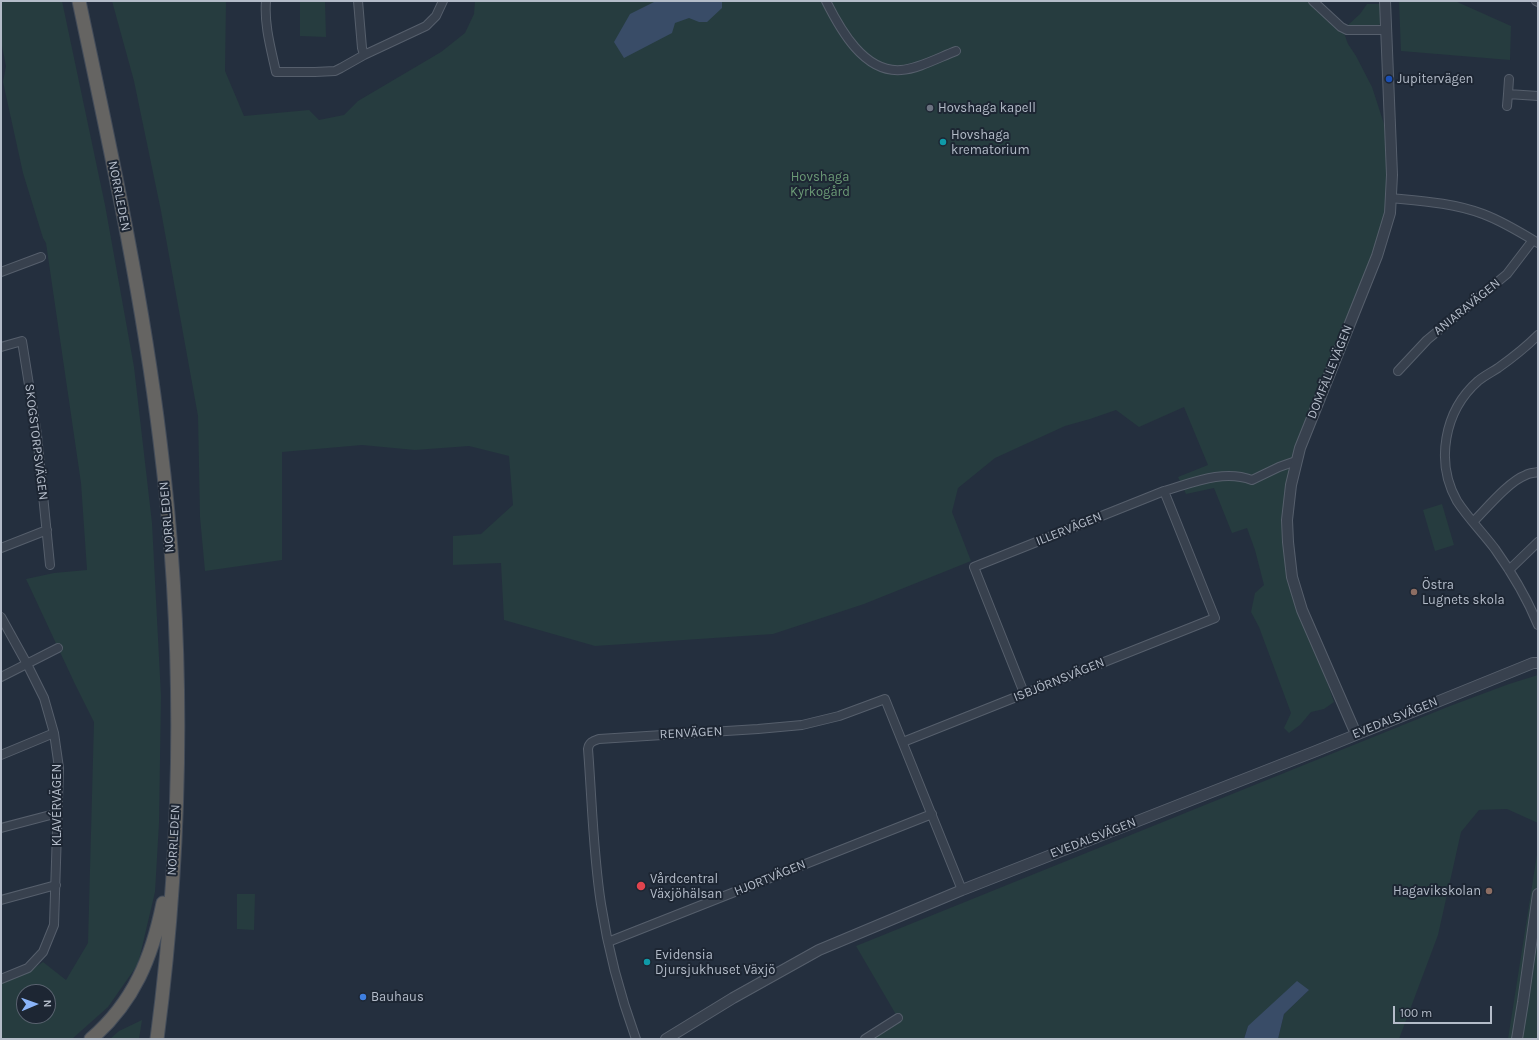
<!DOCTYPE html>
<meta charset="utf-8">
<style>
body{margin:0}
#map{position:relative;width:1539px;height:1040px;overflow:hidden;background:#242f3e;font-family:Karla,sans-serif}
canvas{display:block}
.frame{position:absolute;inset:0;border:2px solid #b4bcc9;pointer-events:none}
.north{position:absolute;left:16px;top:984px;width:40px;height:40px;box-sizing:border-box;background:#1d2633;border:1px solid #59626f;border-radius:50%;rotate:88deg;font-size:11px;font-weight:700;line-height:16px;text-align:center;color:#b4bcc9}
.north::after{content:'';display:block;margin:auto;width:14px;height:18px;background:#8ab4f8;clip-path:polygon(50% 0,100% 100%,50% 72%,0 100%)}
.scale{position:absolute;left:1393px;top:1006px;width:99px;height:18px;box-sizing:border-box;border:2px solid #b4bcc9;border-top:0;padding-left:5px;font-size:12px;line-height:14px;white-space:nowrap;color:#b4bcc9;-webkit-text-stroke:3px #1d2633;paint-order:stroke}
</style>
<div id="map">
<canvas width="1539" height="1040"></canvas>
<div class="frame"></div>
<div class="north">N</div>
<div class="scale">100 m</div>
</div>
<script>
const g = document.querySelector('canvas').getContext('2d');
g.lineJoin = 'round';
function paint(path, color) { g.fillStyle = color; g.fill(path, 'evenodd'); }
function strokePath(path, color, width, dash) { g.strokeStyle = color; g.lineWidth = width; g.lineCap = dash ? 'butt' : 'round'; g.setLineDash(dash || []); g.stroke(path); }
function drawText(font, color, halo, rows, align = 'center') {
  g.font = font + ' Karla,sans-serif'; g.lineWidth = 4; g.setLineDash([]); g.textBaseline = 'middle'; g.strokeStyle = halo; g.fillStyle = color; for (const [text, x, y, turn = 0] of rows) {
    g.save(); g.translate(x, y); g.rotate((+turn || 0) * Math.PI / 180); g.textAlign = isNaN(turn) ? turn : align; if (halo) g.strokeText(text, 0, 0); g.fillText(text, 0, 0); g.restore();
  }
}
const green = new Path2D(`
 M 1,1 L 62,1 L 105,205 L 134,367 L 152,523 L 161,696 L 159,823 L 155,892 L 138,964 L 108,1007 L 72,1039 L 1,1039 L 1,982 L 30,971 L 43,962 L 66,980 L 88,943 L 94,722 L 74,682 L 26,579 L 54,573 L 87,570 L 81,483 L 46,243 L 43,238 L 23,173 L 3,82 L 6,66 L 1,41 ZM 24,992 L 48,992 L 48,1016 L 24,1016 Z
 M 112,1 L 226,1 L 225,71 L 244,116 L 309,110 L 319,120 L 344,115 L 358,101 L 441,52 L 465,33 L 474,14 L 475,1 L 1308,1 L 1334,26 L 1344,33 L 1348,44 L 1356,56 L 1372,87 L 1386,130 L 1388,171 L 1385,212 L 1374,253 L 1296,446 L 1284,542 L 1321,665 L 1334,702 L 1324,709 L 1311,712 L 1300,725 L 1289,733 L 1284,728 L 1291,713 L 1259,627 L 1251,612 L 1255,593 L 1264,585 L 1255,550 L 1247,528 L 1232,533 L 1214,488 L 1186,494 L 1178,477 L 1208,465 L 1184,407 L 1139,427 L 1116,410 L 1090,419 L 1065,426 L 995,458 L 958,488 L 952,512 L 971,561 L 864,604 L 773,634 L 595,646 L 504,620 L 501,563 L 453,565 L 453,536 L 481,534 L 513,505 L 509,456 L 469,446 L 415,450 L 362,445 L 282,452 L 282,560 L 205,571 L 200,517 L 198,416 L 161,211 L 134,81 Z
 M 300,1 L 325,1 L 326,37 L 300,36 Z
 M 1399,1 L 1455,1 L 1511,26 L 1510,60 L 1401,51 Z
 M 1367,4 L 1381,4 L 1382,23 L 1375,27 L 1349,27 L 1348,25 L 1360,14 Z
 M 1442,504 L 1454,545 L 1435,551 L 1423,510 Z
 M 1538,675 L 1538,823 L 1507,809 L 1479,810 L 1461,832 L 1438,935 L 1399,1039 L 1278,1039 L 1284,1014 L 1309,990 L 1248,1026 L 1244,1039 L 865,1039 L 898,1018 L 856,946 L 1450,706 L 1509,684 Z
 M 1538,848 L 1538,1039 L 1508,1039 Z
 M 237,894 L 255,894 L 254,930 L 237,929 Z
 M 142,1020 L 139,1039 L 110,1039 L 119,1031 Z`);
const water = new Path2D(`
 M 656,1 L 722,1 L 722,8 L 707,22 L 699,22 L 689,18 L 675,23 L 672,33 L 624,58 L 614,42 L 630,14 Z
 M 1297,981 L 1309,990 L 1284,1014 L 1278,1039 L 1244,1039 L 1248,1026 Z`);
const minor = new Path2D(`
 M 266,1 C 264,25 271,49 276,72 L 315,72 L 335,71 L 341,68 L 364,55 L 426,26 L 436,16 L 443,1
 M 358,1 L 362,48 L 364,55
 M 826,1 C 840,29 864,73 901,70 C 918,69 940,57 956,51
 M 1313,1 L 1341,27 L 1347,30 L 1387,30
 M 1536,1 L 1538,2
 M 1509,79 L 1508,94 L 1538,96
 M 1507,106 L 1508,94
 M 1391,198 C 1422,201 1454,203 1483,214 C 1502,221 1520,232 1538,243
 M 1,272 L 41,257
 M 1538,335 C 1526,347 1512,358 1498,368 C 1492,372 1484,376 1478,381 C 1444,411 1435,462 1457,501 C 1468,518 1483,533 1495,549 C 1512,573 1527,598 1538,625
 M 1,347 L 22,341 L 37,435 L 50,565
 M 1398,371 L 1427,340 L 1507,274 L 1533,240
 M 1164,491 C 1192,483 1223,469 1252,480 L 1279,467 L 1296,461
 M 1473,522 C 1486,509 1509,481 1526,475 C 1529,473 1534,473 1538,472
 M 1,548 L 47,530
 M 1509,570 L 1538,542
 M 1,617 L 27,664 L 44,698 L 54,733 L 59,768 L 54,925 L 43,952 L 28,968 L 1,979
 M 1,677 L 58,648
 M 903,742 L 1215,618 L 1164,491 L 974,567 L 1024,693
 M 1,755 L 54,733
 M 1,828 L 58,813
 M 1,900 L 56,885
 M 608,942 L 932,814
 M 636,1039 C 620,995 608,950 601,904 C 593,853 592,800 588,749 C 589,742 593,741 599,739 L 758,729 L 802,725 L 839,716 L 885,699 L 962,890
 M 865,1039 L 898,1018`);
const tertiary = new Path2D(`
 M 1356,734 L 1302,610 L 1292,577 L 1288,542 L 1287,520 L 1291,485 L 1300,448 L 1377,256 L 1390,213 L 1392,175 L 1385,1
 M 666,1039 L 733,998 L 819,950 L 962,890 L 1316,751 L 1533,663 L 1538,663
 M 1517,1039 L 1523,1002 L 1538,894`);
const trunk = new Path2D(`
 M 79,1 C 110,147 142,293 160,441 C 185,639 183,841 157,1039
 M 91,1039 C 134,1002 152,957 163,903`);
const markers = [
 [1389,79,4,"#1a4fb4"],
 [930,108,4,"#6b7280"],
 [943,142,4,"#0f9aa8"],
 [1414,592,4,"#8d6e63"],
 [641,886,5,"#e0444e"],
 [1489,891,4,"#8d6e63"],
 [647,962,4,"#0f9aa8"],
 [363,997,4,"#3f7fe0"]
];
const poiNames = [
 ["Jupitervägen",1397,79],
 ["Hovshaga kapell",938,108],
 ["Hovshaga",951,135],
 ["krematorium",951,150],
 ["Östra",1422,585],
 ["Lugnets skola",1422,600],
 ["Vårdcentral",650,879],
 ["Växjöhälsan",650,894],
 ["Hagavikskolan",1481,891,"right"],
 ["Evidensia",655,955],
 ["Djursjukhuset Växjö",655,970],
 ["Bauhaus",371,997]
];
const parkNames = [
 ["Hovshaga",820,177],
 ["Kyrkogård",820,192]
];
const streetNames = [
 ["NORRLEDEN",119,196,79],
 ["ANIARAVÄGEN",1467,307,-39],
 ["DOMFÄLLEVÄGEN",1330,372,-68],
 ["SKOGSTORPSVÄGEN",36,442,83],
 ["NORRLEDEN",167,517,-95],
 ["ILLERVÄGEN",1069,529,-22],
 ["ISBJÖRNSVÄGEN",1059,680,-22],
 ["EVEDALSVÄGEN",1395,718,-22],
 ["RENVÄGEN",691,733,-3],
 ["KLAVÉRVÄGEN",57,805,-90],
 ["EVEDALSVÄGEN",1093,838,-21],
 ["NORRLEDEN",174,840,-87],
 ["HJORTVÄGEN",770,878,-22]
];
paint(green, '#263c3f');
paint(water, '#394c67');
strokePath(minor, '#565f6c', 10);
strokePath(tertiary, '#565f6c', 12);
strokePath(trunk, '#434c59', 15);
strokePath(minor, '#38414e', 8);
strokePath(tertiary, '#38414e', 10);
strokePath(trunk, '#656462', 13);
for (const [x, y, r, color] of markers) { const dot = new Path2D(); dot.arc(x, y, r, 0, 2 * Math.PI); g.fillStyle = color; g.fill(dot); strokePath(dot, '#1d2633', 1.5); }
drawText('13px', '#b4bcc9', '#1d2633', poiNames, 'left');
drawText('13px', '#6b9a76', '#1d2633', parkNames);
drawText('13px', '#b4bcc9', '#1d2633', streetNames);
</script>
